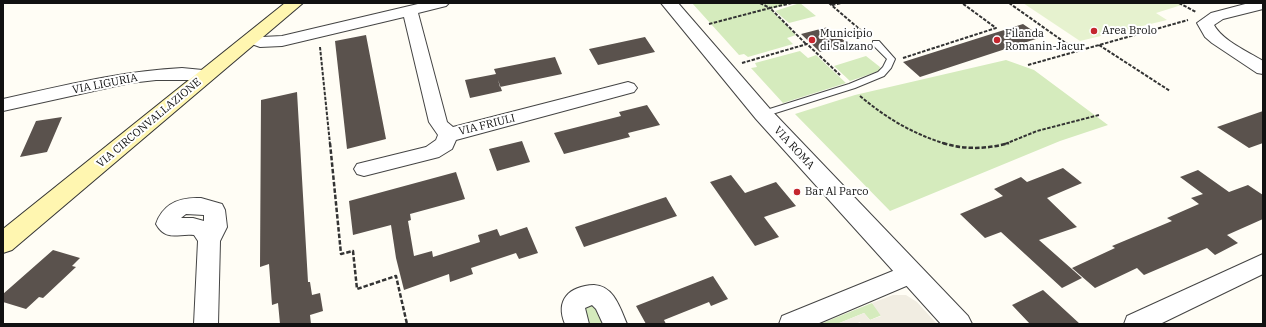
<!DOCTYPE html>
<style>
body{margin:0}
#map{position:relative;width:1266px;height:327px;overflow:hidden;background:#fffdf5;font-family:"IBM Plex Serif",serif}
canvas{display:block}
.frame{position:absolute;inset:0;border:4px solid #111;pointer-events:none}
</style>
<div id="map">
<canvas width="1266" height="327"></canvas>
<div class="frame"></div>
</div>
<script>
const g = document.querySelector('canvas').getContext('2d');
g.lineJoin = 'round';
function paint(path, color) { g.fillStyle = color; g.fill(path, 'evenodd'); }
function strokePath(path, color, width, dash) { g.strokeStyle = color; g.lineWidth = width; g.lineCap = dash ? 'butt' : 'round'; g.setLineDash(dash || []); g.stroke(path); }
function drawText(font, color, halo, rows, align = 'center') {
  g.font = font + ' "IBM Plex Serif",serif'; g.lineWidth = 4; g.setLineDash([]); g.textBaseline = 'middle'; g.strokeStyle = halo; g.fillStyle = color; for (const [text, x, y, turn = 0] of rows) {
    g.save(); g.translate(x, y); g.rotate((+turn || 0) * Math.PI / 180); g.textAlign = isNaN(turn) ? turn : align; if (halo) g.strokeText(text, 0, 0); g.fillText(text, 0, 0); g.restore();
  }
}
const green = new Path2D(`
 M 692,3 L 792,3 L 770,9 L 796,35 L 787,38 L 793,44 L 748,57 L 744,54 L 739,55 Z
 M 800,3 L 816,16 L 789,23 L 775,11 Z
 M 800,51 L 808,58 L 816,55 L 846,83 L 783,103 L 751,68 L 757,67 L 755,63 Z
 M 866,56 L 880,67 L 879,71 L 850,81 L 834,66 Z
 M 1006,60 L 1034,70 L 1108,125 L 1060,141 L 890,211 L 795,114 L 855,95 Z
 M 872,303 L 882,315 L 870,320 L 864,313 L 837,324 L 820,324 Z
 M 597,304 L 607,324 L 588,324 L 581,310 Z`);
const pitch = new Path2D(`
 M 1023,3 L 1188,3 L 1156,13 L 1167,20 L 1080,41 Z`);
const plaza = new Path2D(`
 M 893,295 L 906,295 L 917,302 L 937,324 L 861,324 L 860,322 L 855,324 L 837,324 L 864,313 L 870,320 L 881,316 L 872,303 Z`);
const building = new Path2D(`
 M 1023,24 L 1042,37 L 920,77 L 903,62 Z
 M 828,27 L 848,44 L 820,52 L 801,34 Z
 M 366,35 L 386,139 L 347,149 L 335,41 Z
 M 645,37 L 655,52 L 598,65 L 589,49 Z
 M 555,57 L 562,74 L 500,87 L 498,80 L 502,91 L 470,98 L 465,80 L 496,74 L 494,69 Z
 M 297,92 L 308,282 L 310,282 L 312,295 L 320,293 L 323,311 L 310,315 L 311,324 L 280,324 L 278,303 L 272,305 L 269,264 L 260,267 L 261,100 Z
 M 647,105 L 660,125 L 628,133 L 630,137 L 564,154 L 554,133 L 621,116 L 619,112 Z
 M 1263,111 L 1263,143 L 1249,148 L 1217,127 Z
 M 62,117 L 47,152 L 20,157 L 36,121 Z
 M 522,141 L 530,162 L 497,171 L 489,149 Z
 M 1063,168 L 1082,183 L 1047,198 L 1077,227 L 1039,240 L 1082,278 L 1062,288 L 1001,232 L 985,238 L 960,214 L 1003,196 L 994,189 L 1021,177 L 1027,182 Z
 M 1198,170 L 1229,192 L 1248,185 L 1263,195 L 1263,219 L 1227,235 L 1238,243 L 1215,255 L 1207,248 L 1144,275 L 1137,268 L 1095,288 L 1072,268 L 1115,248 L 1112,246 L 1172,221 L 1167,218 L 1199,204 L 1191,198 L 1203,194 L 1180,177 Z
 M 456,172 L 465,199 L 410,214 L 411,220 L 408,221 L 414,256 L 432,251 L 433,257 L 480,242 L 478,235 L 497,229 L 500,236 L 527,227 L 538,253 L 519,259 L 516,253 L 471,268 L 473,274 L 450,282 L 449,274 L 404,290 L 396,258 L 391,225 L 353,235 L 349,201 Z
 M 731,175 L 745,193 L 776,182 L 796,206 L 764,217 L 779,237 L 755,246 L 710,182 Z
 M 666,197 L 677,216 L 584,247 L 575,227 Z
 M 53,250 L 80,258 L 72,266 L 76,267 L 43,298 L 39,297 L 26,309 L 3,302 L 3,294 Z
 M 713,276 L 728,299 L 711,306 L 709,302 L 664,320 L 666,324 L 646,324 L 636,306 Z
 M 1043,290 L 1080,324 L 1030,324 L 1012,305 Z`);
const pathFar1 = new Path2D(`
 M 760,3 L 770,8 L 792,3
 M 829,3 L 865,34
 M 1009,3 L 1077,51
 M 1179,3 L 1196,12
 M 832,5 L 841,3
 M 709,24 L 770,8 L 806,44
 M 1099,45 L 1170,91
 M 320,47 L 330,144
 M 903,58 L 996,28 L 962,3
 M 742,63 L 807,44 L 840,75
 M 1028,65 L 1188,20
 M 860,96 C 886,118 913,134 946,144
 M 1005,144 L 1037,131 L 1099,115`);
const path = new Path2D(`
 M 330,143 L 341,254 L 353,251 L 357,289 L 396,276 L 407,324
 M 943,143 C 964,150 988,149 1009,143`);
const service = new Path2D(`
 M 873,41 L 879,41 L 895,59 L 891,68 L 884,76 L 855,88 L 766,116 L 760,116 L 758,114 L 760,112 L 849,84 L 878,72 L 883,67 L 887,59 L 873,45 Z`);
const minor = new Path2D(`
 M 422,3 L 449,3 L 446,6 L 418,13 L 447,122 L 453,127 L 628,82 L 634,84 L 637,88 L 634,92 L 456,140 L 452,149 L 439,157 L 364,176 L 357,174 L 354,169 L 357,164 L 426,147 L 436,140 L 438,135 L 429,122 L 404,17 L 282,46 L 260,47 L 246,42 L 244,39 L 246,36 L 252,34 L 262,37 L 282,36 Z
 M 1249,3 L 1263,3 L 1263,9 L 1223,19 L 1214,25 C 1223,41 1247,51 1263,61 L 1263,74 L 1257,73 L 1212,43 L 1205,37 L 1197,23 L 1211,13 Z
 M 182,68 L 213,71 L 216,75 L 213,79 L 207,80 L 156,80 L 130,83 L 3,111 L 3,99 C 62,86 121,71 182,68 Z
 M 201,198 L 222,204 L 225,210 L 227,227 L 220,241 L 218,324 L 194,324 L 198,241 L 194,235 C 178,233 166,242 156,224 C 163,203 180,197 201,198 ZM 186,214 L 204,215 L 204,221 L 193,218 L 181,218 Z
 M 1263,254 L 1263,274 L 1160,324 L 1124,324 L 1127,316 Z
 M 910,264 L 918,267 L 922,274 L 918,281 L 817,324 L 779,324 L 782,316 Z
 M 594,285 C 614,286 620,308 627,324 L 603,324 L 596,309 L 592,305 L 585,308 L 589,324 L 565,324 C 555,300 569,286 594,285 Z`);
const tertiary = new Path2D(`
 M 661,3 L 678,3 L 770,109 L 968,316 L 972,324 L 941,324 L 756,119 Z`);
const secondary = new Path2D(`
 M 285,3 L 303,3 L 12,250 L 3,253 L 3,229 Z`);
const markers = [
 [1094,31,4,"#c4262e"],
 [812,40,4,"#c4262e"],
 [997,40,4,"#c4262e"],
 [797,192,4,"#c4262e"]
];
const poiNames = [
 ["Area Brolo",1102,31],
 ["Municipio",820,34],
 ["di Salzano",820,47],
 ["Filanda",1005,34],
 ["Romanin-Jacur",1005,47],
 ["Bar Al Parco",805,192]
];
const streetNames = [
 ["VIA LIGURIA",105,84,-11],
 ["VIA CIRCONVALLAZIONE",149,123,-40],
 ["VIA FRIULI",487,125,-14],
 ["VIA ROMA",794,148,47]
];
paint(green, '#d5ebbd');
paint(pitch, '#e6f2cf');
paint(plaza, '#f1ede2');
paint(building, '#5a524d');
strokePath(service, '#444', 2);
strokePath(minor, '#444', 2);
strokePath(tertiary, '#444', 2);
strokePath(secondary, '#333', 2);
strokePath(pathFar1, '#333', 2, [3.5, 1.5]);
strokePath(path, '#333', 2.5, [4.5, 2]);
paint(service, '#fff');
paint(minor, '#fff');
paint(tertiary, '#fff');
paint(secondary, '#fff6b0');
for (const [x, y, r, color] of markers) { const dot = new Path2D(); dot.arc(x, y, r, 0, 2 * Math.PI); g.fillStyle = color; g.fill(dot); strokePath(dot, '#fff', 1.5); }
drawText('11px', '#111', '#fff', poiNames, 'left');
drawText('11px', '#111', '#fff', streetNames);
</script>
